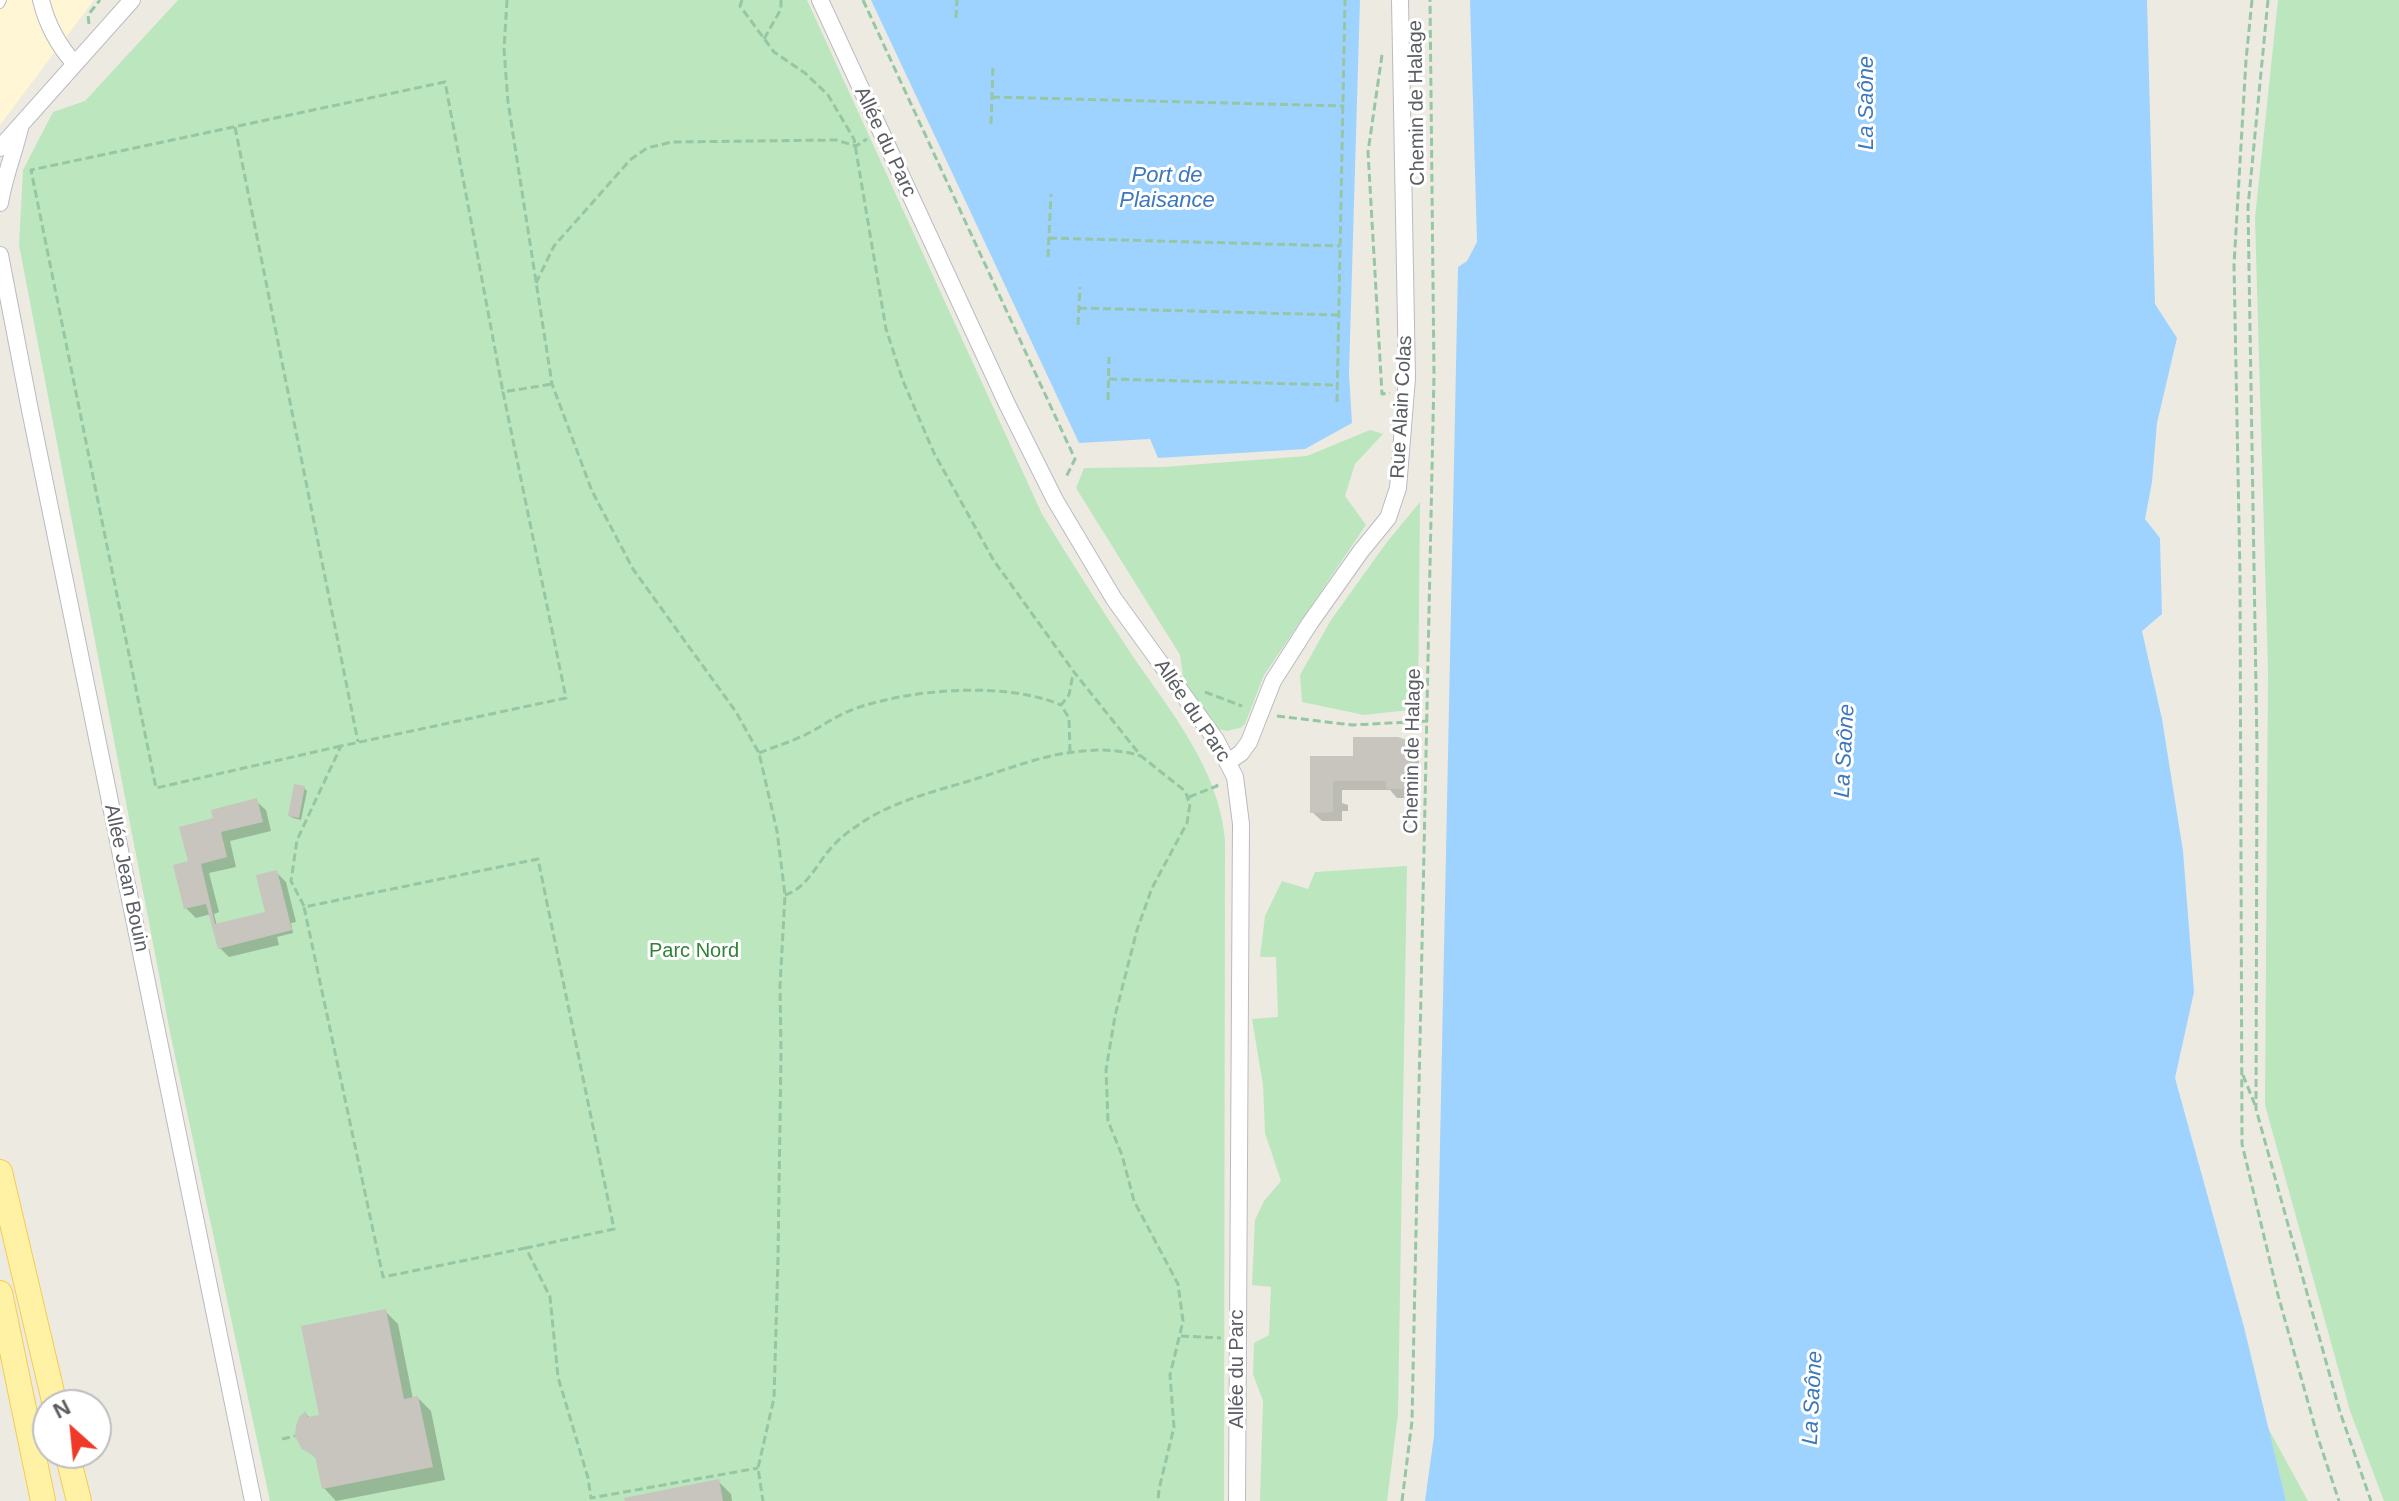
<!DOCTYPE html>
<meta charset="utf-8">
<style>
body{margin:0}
#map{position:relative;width:2399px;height:1501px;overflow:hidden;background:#edebe1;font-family:Helvetica,sans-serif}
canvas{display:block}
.north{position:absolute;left:32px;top:1389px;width:80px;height:80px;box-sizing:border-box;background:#fff;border:2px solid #bdbec1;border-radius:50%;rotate:333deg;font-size:22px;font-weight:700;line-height:32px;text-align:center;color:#5a5d63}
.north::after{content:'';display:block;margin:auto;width:28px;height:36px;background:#ee3a26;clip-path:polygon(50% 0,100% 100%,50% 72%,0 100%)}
</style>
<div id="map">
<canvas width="2399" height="1501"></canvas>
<div class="north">N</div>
</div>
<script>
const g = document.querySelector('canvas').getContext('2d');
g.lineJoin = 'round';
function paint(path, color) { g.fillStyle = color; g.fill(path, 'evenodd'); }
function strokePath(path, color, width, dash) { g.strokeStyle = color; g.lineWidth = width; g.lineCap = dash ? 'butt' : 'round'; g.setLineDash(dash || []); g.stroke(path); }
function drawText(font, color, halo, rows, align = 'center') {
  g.font = font + ' Helvetica,sans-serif'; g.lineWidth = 6; g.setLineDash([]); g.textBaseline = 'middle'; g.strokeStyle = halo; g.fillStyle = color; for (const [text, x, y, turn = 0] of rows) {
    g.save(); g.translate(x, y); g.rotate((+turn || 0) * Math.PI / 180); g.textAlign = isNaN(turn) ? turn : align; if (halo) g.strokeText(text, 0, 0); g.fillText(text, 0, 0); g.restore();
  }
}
const commercial = new Path2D(`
 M 0,0 L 94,0 L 0,125 Z`);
const green = new Path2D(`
 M 178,0 L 807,0 L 1042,514 C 1071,562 1101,608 1132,655 C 1171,712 1219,769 1225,840 L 1224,1501 L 270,1501 L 171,1037 L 19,245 L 23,170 L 53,112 L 85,101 Z
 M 2278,0 L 2399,0 L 2399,1501 L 2384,1501 L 2350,1411 L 2265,1105 L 2268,671 L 2255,218 Z
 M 1370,430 L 1383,434 L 1355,464 L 1345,496 L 1366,525 L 1264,675 L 1245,724 L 1240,728 L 1227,731 L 1218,729 L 1210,722 L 1184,684 L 1180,655 L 1076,488 L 1084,468 L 1163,467 L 1307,456 Z
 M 1420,502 L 1418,709 L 1364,715 L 1302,702 L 1300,675 L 1331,620 L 1387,542 Z
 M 1407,866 L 1398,1414 L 1387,1501 L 1260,1501 L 1263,1401 L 1253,1374 L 1254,1343 L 1269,1335 L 1271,1287 L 1252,1285 L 1255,1220 L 1264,1201 L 1281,1181 L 1265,1133 L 1263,1085 L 1252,1019 L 1278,1017 L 1276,957 L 1260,957 L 1265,916 L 1282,881 L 1308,889 L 1315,872 Z
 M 2267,1426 L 2308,1501 L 2286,1501 Z`);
const water = new Path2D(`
 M 871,0 L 1360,0 L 1349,373 L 1352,423 L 1305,449 L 1158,458 L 1150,439 L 1079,443 Z
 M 1470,0 L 2147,0 L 2155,304 L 2177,338 L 2157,423 L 2152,482 L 2145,519 L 2160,538 L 2162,614 L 2142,631 L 2162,719 L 2183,851 L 2194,992 L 2175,1078 L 2244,1327 L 2286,1501 L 1425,1501 L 1434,1436 L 1458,267 L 1467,261 L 1477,242 Z`);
const shadow = new Path2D(`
 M 1406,742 L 1419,758 L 1418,798 L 1397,798 L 1390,790 L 1342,790 L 1342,803 L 1348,805 L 1348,811 L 1342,811 L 1342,821 L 1322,821 L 1312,812 L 1312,758 L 1355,758 Z
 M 304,788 L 307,791 L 301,820 L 293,818 L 290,816 Z
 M 256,801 L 266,810 L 271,831 L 230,841 L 236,867 L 209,873 L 219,912 L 214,914 L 217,926 L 267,913 L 276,872 L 286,882 L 296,922 L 291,923 L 293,933 L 277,937 L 279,945 L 229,957 L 220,948 L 211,914 L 196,918 L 186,908 L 190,863 L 216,820 Z
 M 385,1311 L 398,1324 L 413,1399 L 418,1398 L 431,1411 L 445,1480 L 336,1501 L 324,1488 L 318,1459 L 303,1448 L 306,1414 L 310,1418 L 321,1416 Z
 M 718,1481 L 731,1494 L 732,1501 L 627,1501 Z`);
const building = new Path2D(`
 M 1353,737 L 1398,737 L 1407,740 L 1410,746 L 1409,789 L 1386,789 L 1386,781 L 1333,781 L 1333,812 L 1310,813 L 1310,756 L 1353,756 Z
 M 294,784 L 305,786 L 299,818 L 288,816 Z
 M 257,798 L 263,822 L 221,832 L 227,857 L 201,864 L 215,924 L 265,912 L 256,875 L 277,870 L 292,930 L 218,949 L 206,904 L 184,909 L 173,865 L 188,861 L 179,827 L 213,818 L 211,810 Z
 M 386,1309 L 404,1399 L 418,1396 L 433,1467 L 322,1489 L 315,1456 L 302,1449 L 295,1436 L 296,1426 L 299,1417 L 306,1411 L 307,1417 L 319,1415 L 301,1326 Z
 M 719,1479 L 723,1501 L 625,1501 L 624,1498 Z`);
const path = new Path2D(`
 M 507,0 L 504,49 L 508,102 L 552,384 L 592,491 L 633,569 L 736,712 L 759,753 L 777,831 L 785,895 L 780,986 L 781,1053 L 778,1258 L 774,1398 L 758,1468 L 763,1501
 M 742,0 L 740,6 L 774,52 L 805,73 L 828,95 L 854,139 L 886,329 L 903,381 L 934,453 L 994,561 L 1074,672 L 1141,756 L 1185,791 L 1190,804 L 1187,823 L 1152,888 L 1137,930 L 1115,1016 L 1106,1070 L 1108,1121 L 1122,1155 L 1134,1201 L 1178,1284 L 1183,1321 L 1170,1375 L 1174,1427 L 1159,1489 L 1158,1501
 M 863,0 L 1075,459 L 1065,479
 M 2252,0 L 2246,60 L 2234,265 L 2240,575 L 2242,1144 L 2278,1295 L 2318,1438 L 2339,1501
 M 2268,0 L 2248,207 L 2257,747 L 2256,1109 L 2340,1412 L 2371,1501
 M 956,18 L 957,0
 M 89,24 L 88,15 L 100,0
 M 764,39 L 781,9 L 781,0
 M 1382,55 L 1368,152 L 1382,394 L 1390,393
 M 992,97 L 1344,106
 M 991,124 L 993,66
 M 235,127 L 358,742
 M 1049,238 L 1340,246
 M 1048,257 L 1051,194
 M 536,283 L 554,246 L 630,160 L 647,148 L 672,142 L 836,140 L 856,146 L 867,139
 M 1079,308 L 1339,315
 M 1078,325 L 1080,287
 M 1109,379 L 1337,385
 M 1108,400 L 1109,357
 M 1337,402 L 1345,0
 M 1205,692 L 1242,706
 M 1277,716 L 1352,725 L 1428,721
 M 341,746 L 156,788 L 31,170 L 445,82 L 503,392
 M 1070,752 L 1069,718 L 1061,705 L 1069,695 L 1073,674
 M 759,753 C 774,747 790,742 805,735 C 821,727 837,715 854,709 C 910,689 1005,681 1061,705
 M 1189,797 L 1217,786 L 1216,784
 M 785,895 C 807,888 816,865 831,848 C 837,841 846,833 854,828 C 891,800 942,790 985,776 C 1013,767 1045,755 1074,752 C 1097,749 1119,749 1141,756
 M 304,906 L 291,881 L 297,840 L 341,746 L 566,698 L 503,392 L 552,384
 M 2243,1075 L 2255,1105
 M 526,1248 L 383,1277 L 304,907 L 538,859 L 614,1229 L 526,1248 L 550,1297 L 558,1377 L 588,1478 L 591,1498 L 758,1468
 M 1181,1336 L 1221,1338
 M 282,1439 L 295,1436
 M 1402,1501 L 1412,1421 L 1434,375 L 1430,0`);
const service = new Path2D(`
 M 0,4 L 2,0`);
const minor = new Path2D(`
 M 41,0 C 47,25 57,44 74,63
 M 820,0 L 1007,404 L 1055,500 L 1114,599 L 1216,740 L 1235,777 L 1241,824 L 1237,1501
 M 0,148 L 132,0
 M 0,203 C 4,177 14,154 20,128
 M 0,255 L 30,410 L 253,1501
 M 1228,762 L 1241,753 L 1249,742 L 1273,681 L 1310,623 L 1361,551 L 1388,518 L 1398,488 L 1407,378 L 1400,0`);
const primary = new Path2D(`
 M 0,1172 L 55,1405
 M 0,1293 L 43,1501
 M 67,1453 L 79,1501`);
const streetNames = [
 ["Chemin de Halage",1417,103,-91],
 ["Allée du Parc",885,142,65],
 ["Rue Alain Colas",1402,407,-87],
 ["Allée du Parc",1192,711,56],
 ["Chemin de Halage",1413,751,-89],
 ["Allée Jean Bouin",126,878,78],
 ["Allée du Parc",1237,1369,-90]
];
const parkNames = [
 ["Parc Nord",694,951]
];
const waterNames = [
 ["La Saône",1867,103,-90],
 ["Port de",1167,176],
 ["Plaisance",1167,201],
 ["La Saône",1845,751,-87],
 ["La Saône",1813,1398,-87]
];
paint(commercial, '#fff6d5');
paint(green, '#bce6bd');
paint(water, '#9fd3ff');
paint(shadow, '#0003');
paint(building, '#c8c4be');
strokePath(service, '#b9bbc1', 10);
strokePath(minor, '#b9bbc1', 18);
strokePath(primary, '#f5cb52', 26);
strokePath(path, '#95c7a4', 3, [8, 4]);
strokePath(service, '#fff', 8);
strokePath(minor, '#fff', 16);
strokePath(primary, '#fff2a4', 24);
drawText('20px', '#5a5d63', '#fff', streetNames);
drawText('20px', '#318237', '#fff', parkNames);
drawText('italic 22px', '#3c78bd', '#fff', waterNames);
</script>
